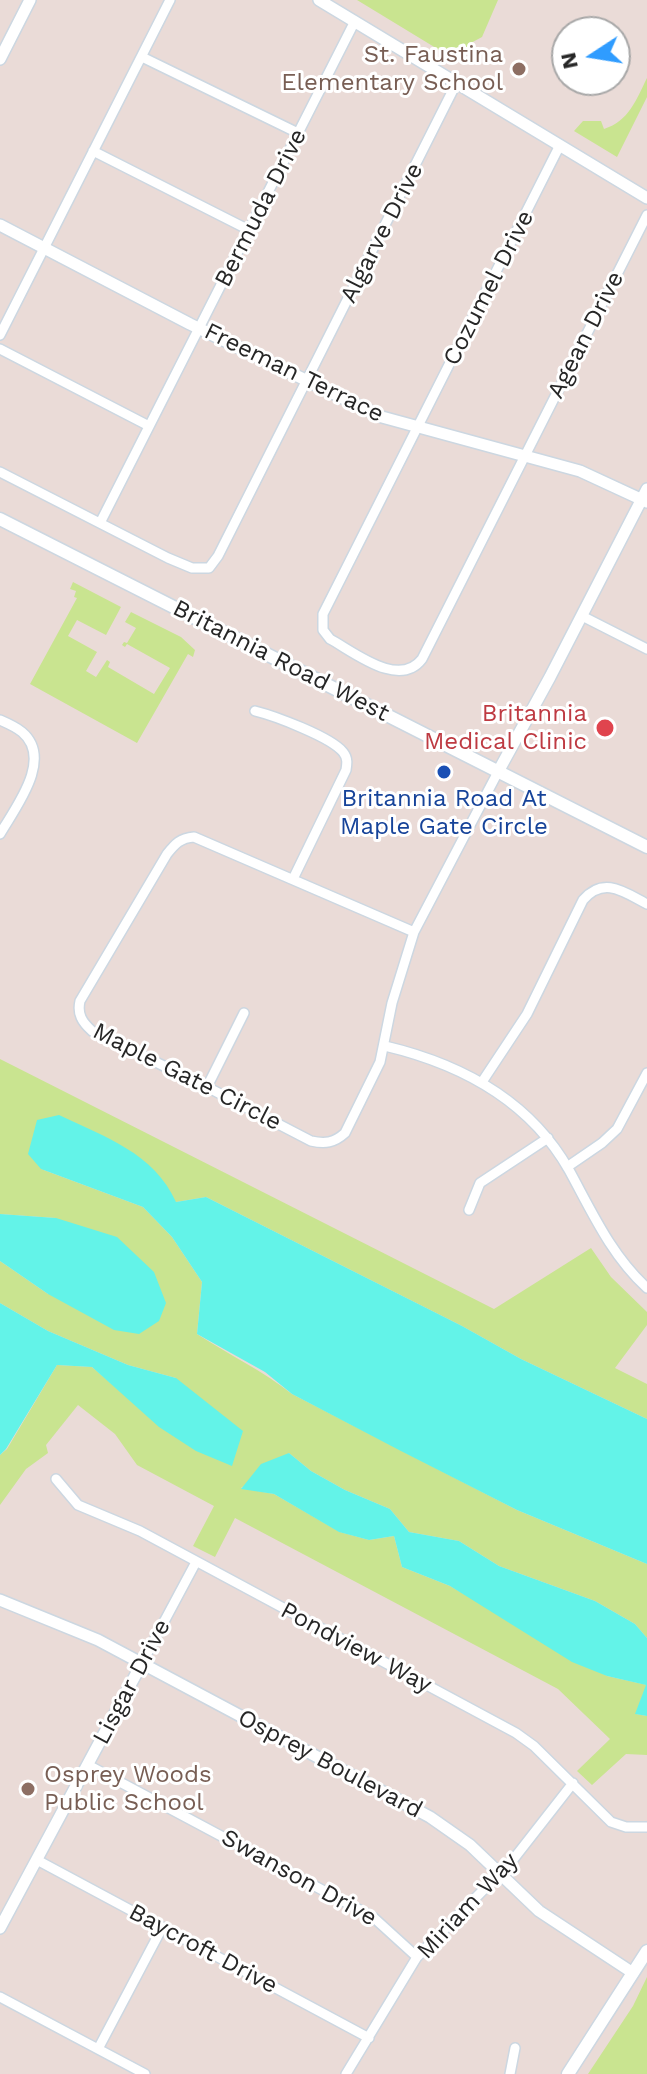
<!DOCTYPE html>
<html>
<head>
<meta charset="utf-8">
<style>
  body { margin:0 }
  #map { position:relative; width:647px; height:2074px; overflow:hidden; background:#eadbd7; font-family:"Work Sans",sans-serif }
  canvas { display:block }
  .north { position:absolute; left:551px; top:16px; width:80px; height:80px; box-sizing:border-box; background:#fff; border:2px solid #a8a8a8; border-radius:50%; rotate:258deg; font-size:22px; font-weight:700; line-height:32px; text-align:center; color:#262626 }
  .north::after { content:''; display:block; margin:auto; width:28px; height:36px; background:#2f9cff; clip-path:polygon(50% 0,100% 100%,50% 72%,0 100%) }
</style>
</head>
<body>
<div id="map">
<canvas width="647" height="2074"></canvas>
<div class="north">N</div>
</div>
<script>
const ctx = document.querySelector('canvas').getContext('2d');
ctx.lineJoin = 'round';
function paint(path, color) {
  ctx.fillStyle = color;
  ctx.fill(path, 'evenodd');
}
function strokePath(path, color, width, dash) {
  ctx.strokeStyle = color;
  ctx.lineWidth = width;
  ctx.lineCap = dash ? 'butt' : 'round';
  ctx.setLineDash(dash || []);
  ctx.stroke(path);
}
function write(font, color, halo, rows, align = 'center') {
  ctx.font = font + ' "Work Sans",sans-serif';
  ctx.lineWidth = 6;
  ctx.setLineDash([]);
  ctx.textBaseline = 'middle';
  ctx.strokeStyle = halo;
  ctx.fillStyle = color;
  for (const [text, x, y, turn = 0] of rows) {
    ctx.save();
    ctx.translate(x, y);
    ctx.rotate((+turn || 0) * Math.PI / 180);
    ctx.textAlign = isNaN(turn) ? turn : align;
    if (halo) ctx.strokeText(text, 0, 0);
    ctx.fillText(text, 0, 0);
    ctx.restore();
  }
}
const green = new Path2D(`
  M357,0H498L482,37L469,44L461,56L454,59Z
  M647,78V97L617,157L574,131L583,121H601L604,129C629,121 636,100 647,78Z
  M73,582L121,607L106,635L77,620L68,636L97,652L86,671L96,677L107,660L110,662L108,667L154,694L170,668L127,644L125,647L122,645L124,642L127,643L136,628L125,622L131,612L181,637L195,650L193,657L188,654L137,743L30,684L77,598L74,597L76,591L70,589Z
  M0,1059L494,1309L591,1248L611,1277L647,1312V1325L615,1368L647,1384V1419L521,1359L462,1326L206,1197L176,1202L41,1169L143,1207L172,1237L202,1282L197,1334C229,1355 262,1370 292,1394L517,1510L647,1564V1638L635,1624L595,1601L499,1566L459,1541L409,1532L390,1509L345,1490L311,1471L289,1453L241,1488L274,1494L340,1532L369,1540L394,1536L402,1567L450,1586L607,1676L647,1685L636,1714L647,1716V1755L626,1754L592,1785L577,1771L610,1739L558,1689L235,1518L215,1557L193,1546L214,1506L137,1465L115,1434L78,1405L46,1445L48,1453L26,1469L0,1505V1455L7,1449L57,1365L92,1367L120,1391L176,1378L128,1365L48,1331L0,1303V1261L48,1294L56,1218L0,1214Z
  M647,1977V2074H588L633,2006Z`);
const water = new Path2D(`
  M59,1115C105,1137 154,1153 176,1202L206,1197L462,1326L521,1359L647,1419V1564L517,1510L399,1450L292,1394L265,1372L197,1334L202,1282L172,1237L143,1207L41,1169L28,1154L37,1120Z
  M0,1214L56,1218L117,1237L154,1272L166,1303L159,1321L139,1334L114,1330L48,1294L0,1261Z
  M0,1303L48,1331L128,1365L176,1378L243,1431L232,1466L196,1451L159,1427L92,1367L57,1365L6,1449L0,1455Z
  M289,1453L311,1471L345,1490L390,1509L409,1532L459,1541L499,1566L595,1601L635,1624L647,1638V1716L635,1714L646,1685L607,1676L572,1662L450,1586L402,1567L394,1536L369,1540L339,1532L274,1494L241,1489L261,1464Z`);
const minor = new Path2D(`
  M142,57L300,134
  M559,147L323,614V630L330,639C354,652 399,689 422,659L647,215
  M93,151L249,230
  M0,335L170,0
  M0,349L149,426
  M0,472L168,558L192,568H209L218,556L456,84
  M100,523L355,21
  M582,616L647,649
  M255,711C275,716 331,737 343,752C348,758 347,764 346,770L293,879
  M0,720C7,723 16,727 22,732C54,759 15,808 0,834
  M414,932L194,837C180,838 175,844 167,854L80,1001C77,1014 82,1022 92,1031L207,1087L311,1141C325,1144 334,1143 345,1133L380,1062L392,1003L414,932L499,770
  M385,1046C461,1064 530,1101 569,1170C592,1212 611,1255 647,1288
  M482,1082L527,1014L583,900C604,876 624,892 647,904
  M207,1087L244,1013
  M567,1167L602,1143L617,1129L647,1073
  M469,1210L480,1183L548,1138
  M56,1479L78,1505L140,1531L516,1733L534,1746L611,1822L626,1827H647
  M142,1663L196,1562
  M88,1765L373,1917L417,1957
  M37,1860L369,2038
  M0,1997L145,2074
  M98,2049L162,1928
  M346,2074L417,1957L512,1861L573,1783
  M510,2074L515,2048`);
const tertiary = new Path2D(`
  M319,0L647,198
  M0,59L30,0
  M0,225L190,324L382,417L580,471L647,502
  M499,770L550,677L647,489
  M0,1600L98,1640L430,1817L470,1845L539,1911L633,1973
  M0,1928L142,1663`);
const secondary = new Path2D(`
  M0,519L647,847
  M568,2074L647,1951`);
const markers = [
  [519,69,8,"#8d6e63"],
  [605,728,10,"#e0444e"],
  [444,772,8,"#1a4fb4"],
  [28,1789,8,"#8d6e63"]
];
const educationNames = [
  ["St. Faustina",503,55],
  ["Elementary School",503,83],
  ["Osprey Woods",44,1775,"left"],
  ["Public School",44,1803,"left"]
];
const streetNames = [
  ["Bermuda Drive",261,208,-63],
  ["Algarve Drive",382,233,-63],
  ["Cozumel Drive",489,288,-63],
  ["Agean Drive",586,335,-63],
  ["Freeman Terrace",294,373,26],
  ["Britannia Road West",281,661,27],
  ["Maple Gate Circle",187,1077,27],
  ["Pondview Way",356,1648,28],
  ["Lisgar Drive",132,1682,-62],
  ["Osprey Boulevard",330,1764,28],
  ["Swanson Drive",299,1878,29],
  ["Miriam Way",468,1906,-47],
  ["Baycroft Drive",203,1949,28]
];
const healthNames = [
  ["Britannia",587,714],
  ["Medical Clinic",587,742]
];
const transitNames = [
  ["Britannia Road At",444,799],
  ["Maple Gate Circle",444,827]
];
paint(green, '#c9e490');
paint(water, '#63f3e8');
strokePath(minor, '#ccd7e1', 12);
strokePath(tertiary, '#ccd7e1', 14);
strokePath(secondary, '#ccd7e1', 15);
strokePath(minor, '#fff', 9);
strokePath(tertiary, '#fff', 11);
strokePath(secondary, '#fff', 12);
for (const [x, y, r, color] of markers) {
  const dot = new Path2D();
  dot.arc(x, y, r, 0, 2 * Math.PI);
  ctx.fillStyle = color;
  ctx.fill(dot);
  strokePath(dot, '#fff', 3);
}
write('24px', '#785e54', '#fff', educationNames, 'right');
write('24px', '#262626', '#fff', streetNames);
write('24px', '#be3a42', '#fff', healthNames, 'right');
write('24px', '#164399', '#fff', transitNames);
</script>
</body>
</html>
